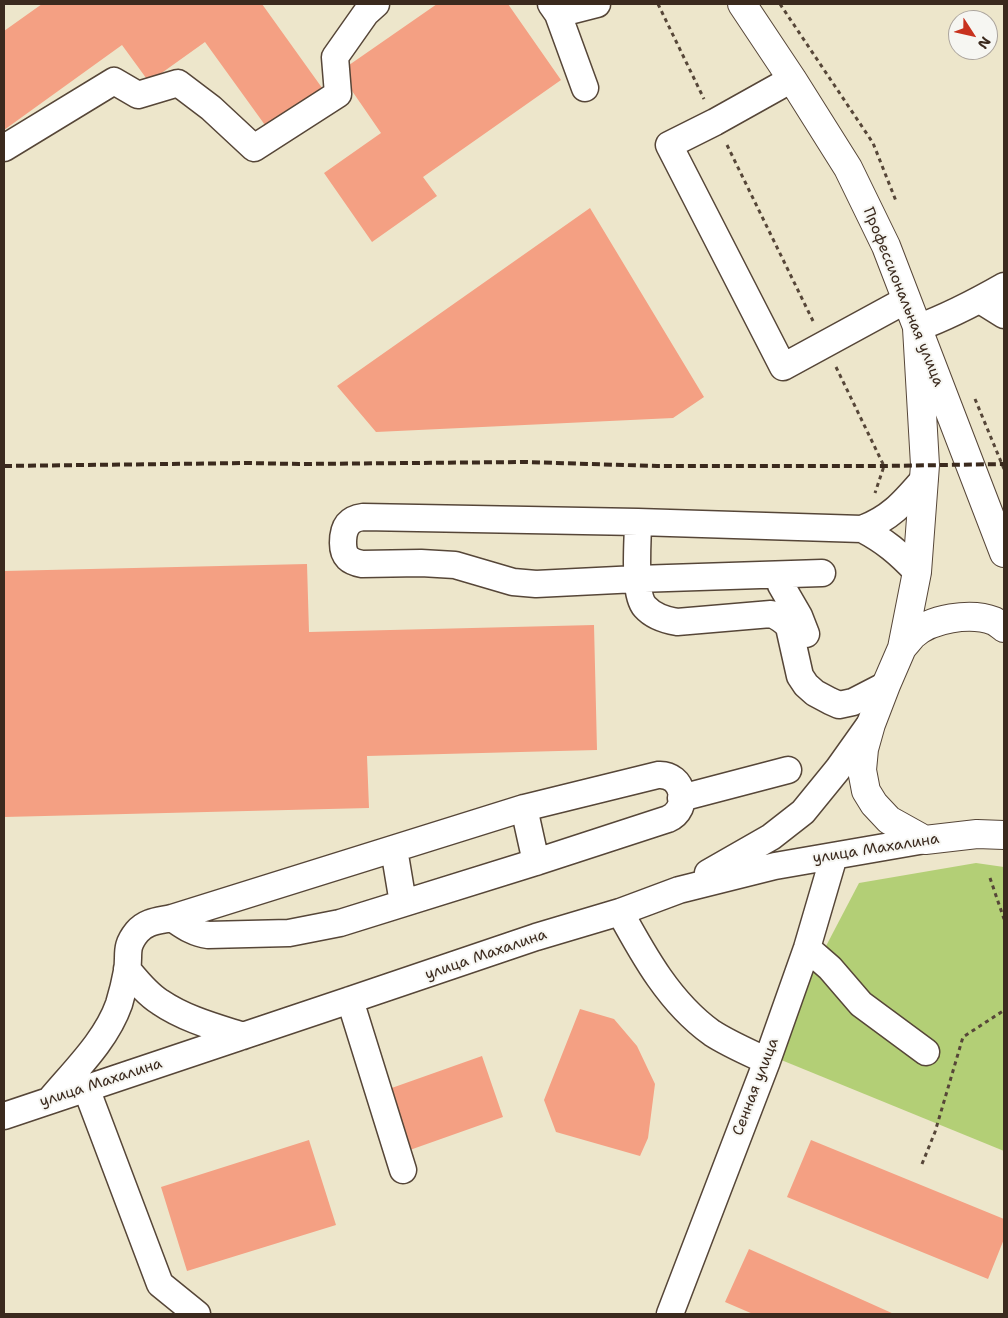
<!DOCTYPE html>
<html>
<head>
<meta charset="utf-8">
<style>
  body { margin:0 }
  #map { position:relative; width:1008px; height:1318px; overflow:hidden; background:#ede6cb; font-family:"Shantell Sans",sans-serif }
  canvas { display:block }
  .frame { position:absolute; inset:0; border:5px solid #3b2a1e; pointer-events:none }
  .north { position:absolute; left:948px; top:10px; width:50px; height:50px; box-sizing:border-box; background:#f6f6f2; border:1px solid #aba49d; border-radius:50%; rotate:125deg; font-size:14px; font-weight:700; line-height:20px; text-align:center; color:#3b2a1e }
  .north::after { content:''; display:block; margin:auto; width:18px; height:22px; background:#c8321e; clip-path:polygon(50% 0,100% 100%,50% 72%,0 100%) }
</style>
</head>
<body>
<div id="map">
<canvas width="1008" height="1318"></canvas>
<div class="frame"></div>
<div class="north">N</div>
</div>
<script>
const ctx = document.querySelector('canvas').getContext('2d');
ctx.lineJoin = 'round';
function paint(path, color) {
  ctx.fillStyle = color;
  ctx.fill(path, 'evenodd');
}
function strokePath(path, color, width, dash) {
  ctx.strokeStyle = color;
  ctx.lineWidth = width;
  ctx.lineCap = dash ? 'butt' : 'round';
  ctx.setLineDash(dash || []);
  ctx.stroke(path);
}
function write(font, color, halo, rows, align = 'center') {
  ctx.font = font + ' "Shantell Sans",sans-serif';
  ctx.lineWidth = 4;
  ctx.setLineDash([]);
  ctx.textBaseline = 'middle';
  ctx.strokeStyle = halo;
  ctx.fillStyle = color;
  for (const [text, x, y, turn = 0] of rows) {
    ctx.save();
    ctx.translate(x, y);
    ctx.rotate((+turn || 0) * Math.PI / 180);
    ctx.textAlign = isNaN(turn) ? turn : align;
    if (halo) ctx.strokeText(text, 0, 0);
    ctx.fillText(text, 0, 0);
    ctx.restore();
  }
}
const green = new Path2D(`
  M976,863L1004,867V1151L769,1055L859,883Z`);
const building = new Path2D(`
  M42,4H262L325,92L270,132L205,42L149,82L122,45L4,130V31Z
  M437,4H508L561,80L423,177L437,196L372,242L324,173L381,133L339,72Z
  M590,208L704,397L673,418L376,432L337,386Z
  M307,564L309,632L594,625L597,750L367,756L369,808L4,817V571Z
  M580,1009L614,1019L637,1046L655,1084L648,1138L640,1156L556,1132L544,1100Z
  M482,1056L503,1117L407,1151L386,1090Z
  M309,1140L336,1225L187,1271L161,1187Z
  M811,1140L1004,1219V1239L988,1279L787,1197Z
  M749,1249L894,1314H753L725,1302Z`);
const path = new Path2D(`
  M658,4L704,99
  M780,4L873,143L896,201
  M727,145L813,321
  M836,367L884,466L875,493
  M975,399L1004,469
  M990,878L1004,919
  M922,1164L935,1132L963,1037L1003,1011L1004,1009`);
const minor = new Path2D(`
  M551,4L558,14L597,4
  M558,14L585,88
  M792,79L715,122L669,145L783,367L906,300
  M4,148L114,81L138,95L178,83L211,108L254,148L338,94L335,57L366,13L376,4
  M980,300L1004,315
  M917,328C947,317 976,302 1004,286
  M638,522C638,541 633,594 645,607C653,616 665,620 677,622L771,614C779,617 784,620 789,627L800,676L806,685L815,693L830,701L839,705L853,702L886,685
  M862,529C885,541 899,553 917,572
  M822,573L637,579L536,584L513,582L455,565L421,563L362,564C357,563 352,562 348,558C344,554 343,548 343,543C343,528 348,519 363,517L638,522L862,529C891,518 904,502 924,479
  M780,575L781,585L799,616L806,634
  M681,798L788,770
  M524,808L536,862
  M394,849L403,903
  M708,873L771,837L803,812L838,769L870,724
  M620,912C644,956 670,1003 712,1033C729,1044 748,1052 767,1061
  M807,948L830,968L861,1004L926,1052
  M127,969C137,981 147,994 160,1002C185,1019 215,1027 243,1036
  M350,1000L403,1170
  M86,1088L160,1284L197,1314
  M50,1100C74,1071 106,1041 119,1004C122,994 125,982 127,971C130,954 124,948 137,932C146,921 159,921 172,918L524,808L658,775C684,773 691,809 668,819L536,862L340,923L289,933L208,935C193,933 184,926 172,918
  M4,1116L350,1000L536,937L620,912L679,890L775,866L925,840
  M670,1314L767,1061L807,948L834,856`);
const major = new Path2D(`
  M742,4L792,79L848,168L886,246L1004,553
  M917,328L925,465L917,572L902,648L886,685L871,724L864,749L862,770L866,791L874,804L889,820L925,840L977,834L1004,835
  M902,648C905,644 909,640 912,636C930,618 971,612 994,621C998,623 1001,626 1004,628`);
const rail = new Path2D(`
  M4,466L248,463L299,464L524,462L657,466H884L1004,464`);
const streetNames = [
  ["Профессиональная улица",903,297,68],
  ["улица Махалина",876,849,-9],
  ["улица Махалина",486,955,-19],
  ["улица Махалина",101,1083,-18],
  ["Сенная улица",756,1087,-69]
];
paint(green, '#b3cf76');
paint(building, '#f4a083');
strokePath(minor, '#564638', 29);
strokePath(major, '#564638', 30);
strokePath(path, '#564638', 3, [4, 4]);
strokePath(minor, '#fff', 26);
strokePath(major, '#fff', 28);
strokePath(rail, '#3b2a1e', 4, [8, 4]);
write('15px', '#3b2a1e', '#f6f6f2', streetNames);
</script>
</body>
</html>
